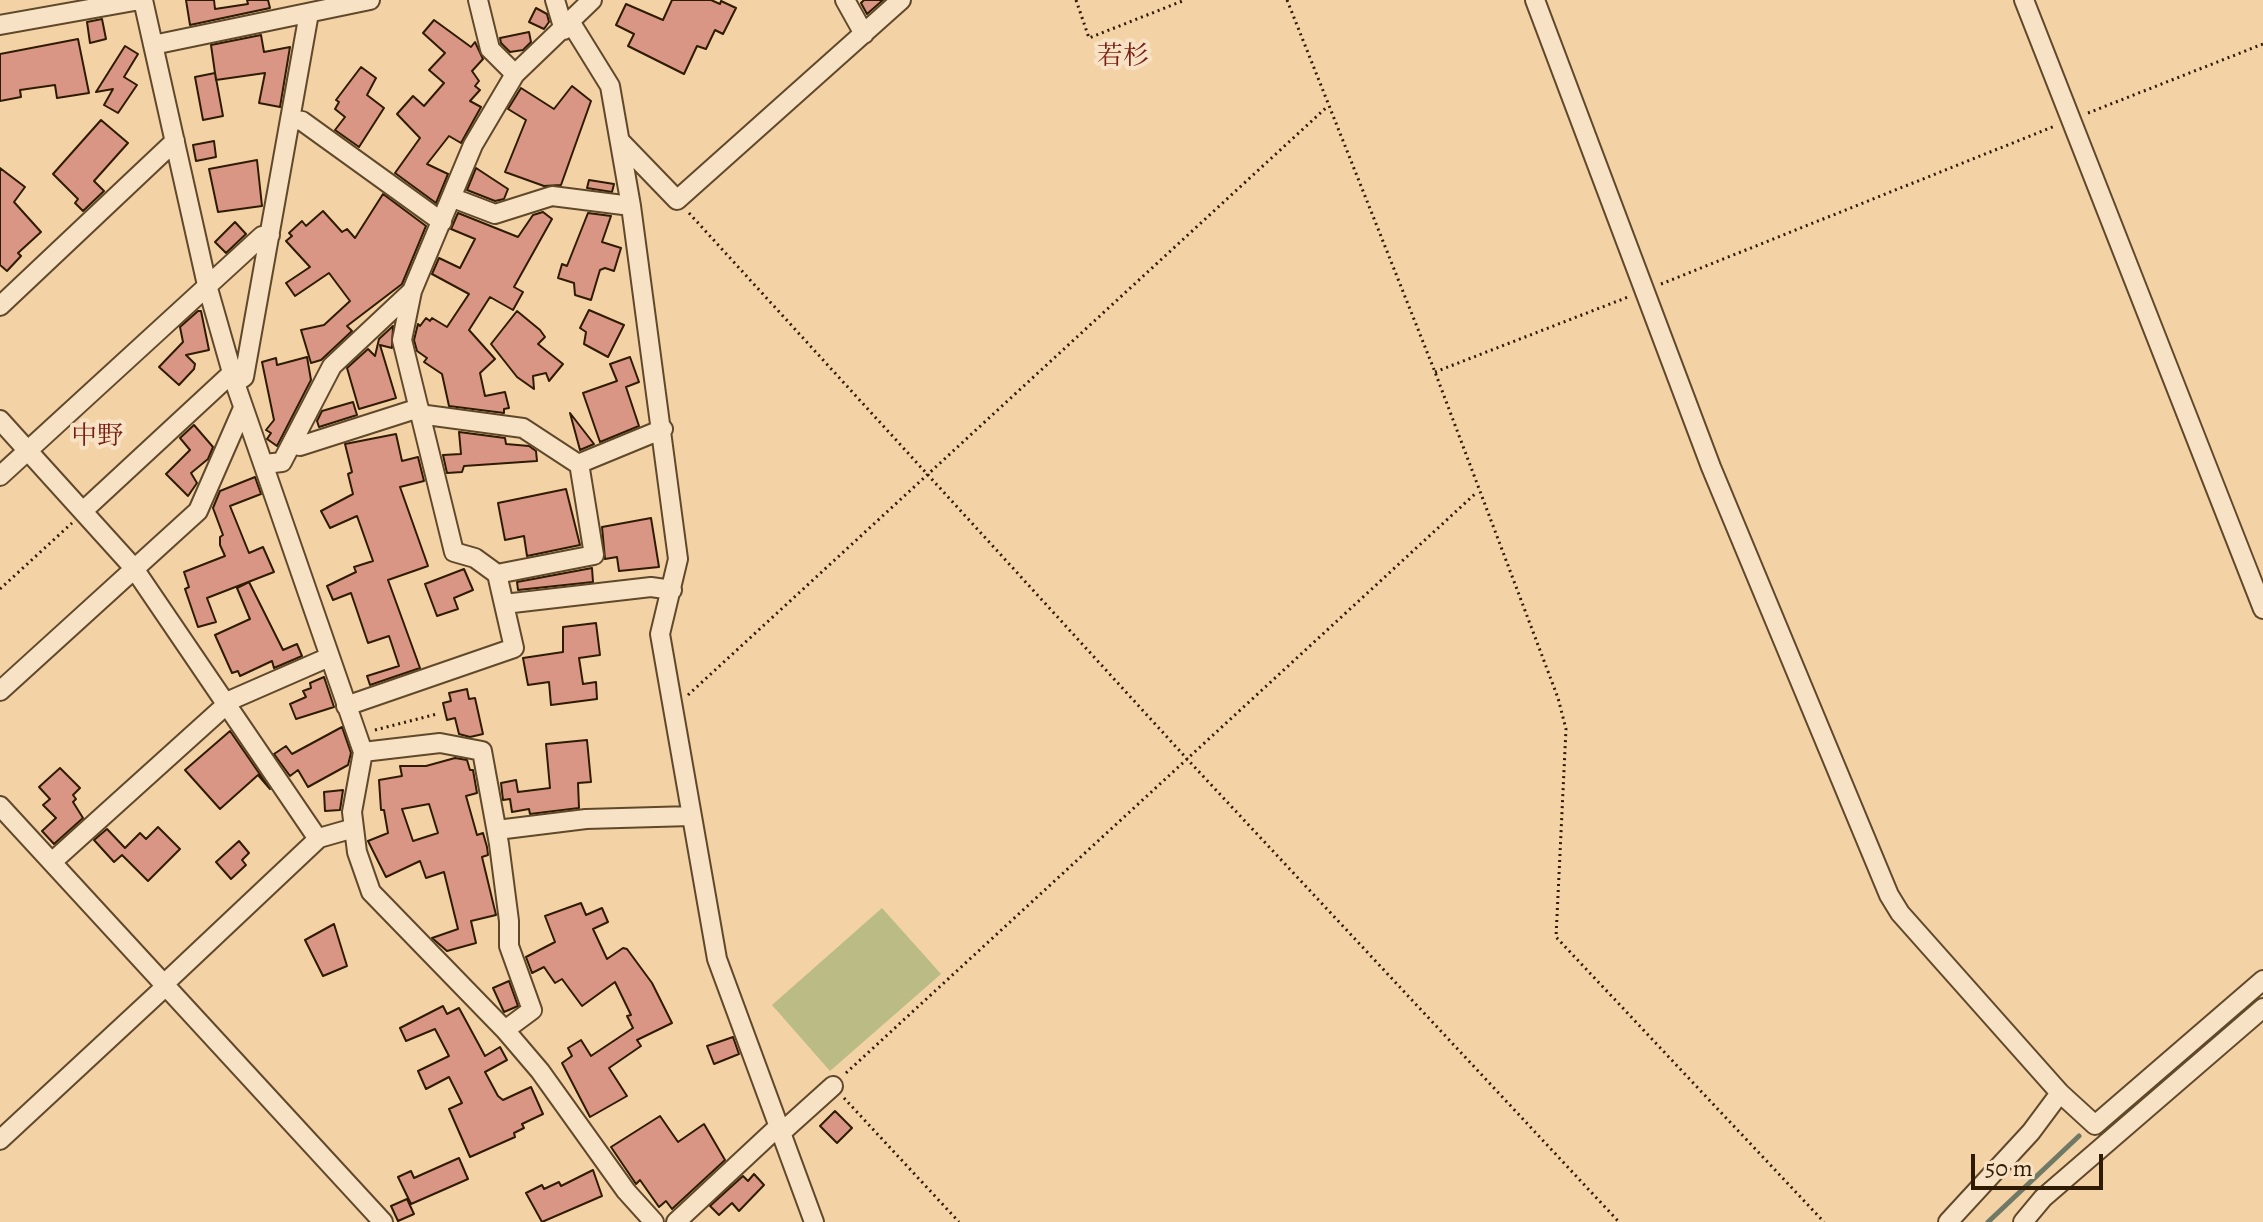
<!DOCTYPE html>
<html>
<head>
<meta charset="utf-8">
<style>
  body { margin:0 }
  #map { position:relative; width:2263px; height:1222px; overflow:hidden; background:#f3d2a6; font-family:Alegreya,serif }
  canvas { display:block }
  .scale { position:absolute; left:1971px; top:1154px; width:132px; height:36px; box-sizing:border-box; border:4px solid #2f1b02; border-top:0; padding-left:10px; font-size:24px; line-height:28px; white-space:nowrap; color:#2f1b02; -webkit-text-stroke:6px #f7e2c5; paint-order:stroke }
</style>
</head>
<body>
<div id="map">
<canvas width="2263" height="1222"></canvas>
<div class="scale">50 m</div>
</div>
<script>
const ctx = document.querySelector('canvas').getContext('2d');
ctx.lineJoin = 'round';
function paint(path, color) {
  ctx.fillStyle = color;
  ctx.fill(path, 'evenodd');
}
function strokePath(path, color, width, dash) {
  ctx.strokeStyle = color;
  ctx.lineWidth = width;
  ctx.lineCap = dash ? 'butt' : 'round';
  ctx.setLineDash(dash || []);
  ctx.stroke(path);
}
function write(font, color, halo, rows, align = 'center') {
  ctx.font = font + ' Alegreya,"Noto Serif JP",serif';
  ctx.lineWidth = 8;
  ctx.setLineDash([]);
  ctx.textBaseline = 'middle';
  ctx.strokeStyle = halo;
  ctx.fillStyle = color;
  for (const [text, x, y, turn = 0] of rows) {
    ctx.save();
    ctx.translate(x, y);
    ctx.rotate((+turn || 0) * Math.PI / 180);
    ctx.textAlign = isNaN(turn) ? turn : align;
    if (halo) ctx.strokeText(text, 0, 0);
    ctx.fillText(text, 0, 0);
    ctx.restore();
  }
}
const green = new Path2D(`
  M882,908L941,974L830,1071L772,1005Z`);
const stream = new Path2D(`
  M1988,1222L2079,1136`);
const building = new Path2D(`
  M186,0H214L215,9L248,4L247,0H268L270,8L190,25Z
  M672,0H711L720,4L721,1L736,8L723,34L715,30L706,49L697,46L684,74L628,46L634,34L616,25L626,4L663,20Z
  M864,0H883L867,14L861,3Z
  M536,8L547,14L549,22L544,29L529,22Z
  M102,19L106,39L90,43L87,22Z
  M434,20L471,47L475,42L483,59L472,71L479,81L475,86L480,90L470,101L481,107L461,143L449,136L427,164L448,174L436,203L395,173L420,138L397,114L413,96L424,106L444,83L429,70L445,53L423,33Z
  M529,32L531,42L523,50L510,52L501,43L500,38Z
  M261,35L264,52L290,47L280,107L259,103L265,73L216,80L211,45Z
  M78,39L89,93L57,98L55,85L20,90L21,97L0,101V54Z
  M125,46L138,54L124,77L137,85L118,113L104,105L113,89L96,92Z
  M361,67L376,78L367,95L384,108L359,147L335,130L345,117L335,109L339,102L336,100Z
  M215,73L223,116L203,120L195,77Z
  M572,86L591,101L561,185L544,186L505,172L526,120L508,109L521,88L554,109Z
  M101,120L128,143L94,181L104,191L83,211L75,203L78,199L53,174Z
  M214,141L216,157L196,161L193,145Z
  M257,160L262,206L218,212L209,169Z
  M0,168L25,187L14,202L41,232L18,253L21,256L7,271L0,265Z
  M476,168L508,189L504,199L495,201L467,190Z
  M589,180L614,184L612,192L587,188Z
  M383,194L426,226L402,284L347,326L352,331L321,360L311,363L301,330L324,325L350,301L329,273L295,296L286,283L310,267L286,241L292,236L289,233L302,221L306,226L323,211L342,232L347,229L355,238Z
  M543,212L552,219L514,287L523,292L513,310L490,297L469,330L495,359L480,373L485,396L505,392L509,408L504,409V413L449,406L442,374L424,362L427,358L417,351L414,340L418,324L420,326L426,318L430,321L432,318L447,327L469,294L432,274L439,258L460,268L475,239L451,229L458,213L518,237L533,215Z
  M588,213L611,216L602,242L621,248L614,271L605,268L600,270L591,300L575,295L574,283L558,278L562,264L567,266Z
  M235,222L246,234L226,253L215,242Z
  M589,310L624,325L608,357L584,344L586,332L580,328Z
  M198,311H201L209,350L186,355L195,364L194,369L179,385L159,367L183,342L180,327Z
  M517,311L540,330L545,337L538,344L563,364L549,381L546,373L533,376L534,389L517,377L491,344Z
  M393,326L392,348L380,345L396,398L359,409L347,368L368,349L375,356L379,339Z
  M307,357L311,380L277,446L267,439L271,433L266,430L274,420L262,362L276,358L277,365Z
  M630,357L639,382L626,387L639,426L600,442L583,393L617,381L610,364Z
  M353,402L357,415L319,427L317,421L322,411Z
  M570,413L594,444L580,450Z
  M194,425L213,447L208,459L191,473L197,483L188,496L166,474L190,450L180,438Z
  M459,432L505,438L506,444L529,446L536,451L537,461L464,466L462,472L447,473L443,455L461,454Z
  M396,434L402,461L418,457L424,481L400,487L428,566L388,580L420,668L370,685L367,676L399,666L389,636L368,643L351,593L333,600L327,586L356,572L354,567L373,561L357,516L330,528L321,511L353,494L348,474L352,472L345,444Z
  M255,477L261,494L230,506L249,553L263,547L274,572L207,598L216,622L198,627L185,589L189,587L184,572L225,556L220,545V537L223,535L213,508L220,491Z
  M566,489L580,545L527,556L524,536L505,540L498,503Z
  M651,518L659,567L619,571L617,557L605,559L602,527Z
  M592,568L593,582L518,590L517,582Z
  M464,569L473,590L454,598L458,609L437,616L425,584Z
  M249,582L283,650L297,644L302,656L274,668L272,661L240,676L238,671L232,673L215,635L250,619L237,588Z
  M596,623L600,655L579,658L583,684L596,682L597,699L551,705L549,682L528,685L523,658L563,652V627Z
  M324,677L334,707L296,719L290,704L306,697L303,691L311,688L310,683Z
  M467,689L469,699L475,698L483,734L470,737L459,734L455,718L447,720L443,703L451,701L449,693Z
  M342,727L351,753L348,765L308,787L298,770L290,776L274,754L286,746L292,754Z
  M230,731L270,789L258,775L220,809L185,770Z
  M587,740L591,782L578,783L579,808L530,814L529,809L512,812L510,799L503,800L501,783L516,780L518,792L550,788L546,744Z
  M455,758L467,760L470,770H473L477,793L466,796L477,835L483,833L487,847L488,855L482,857L496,915L471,921L476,943L447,951L432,938L458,929L444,872L426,878L420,861L386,877L368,841L388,833L384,810H381L379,780L402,776L400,766H426ZM429,804L438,833L413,841L402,809Z
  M60,768L80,788L73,795L76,799L73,802L83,818L54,844L42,831L56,818L43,805L50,799L39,787Z
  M343,790L340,810L325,811L324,792Z
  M158,827L180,849L148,881L122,855L114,862L94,840L107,829L125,848L140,833L146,839Z
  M239,841L249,853L242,860L246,865L231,879L216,862Z
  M581,903L586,915L602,908L608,922L593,929L607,959L623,948L627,949L652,983L672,1023L637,1040L641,1046L609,1068L627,1096L590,1117L562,1063L572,1056L568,1048L581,1040L591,1056L633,1028L627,1016L631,1015L615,982L582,1006L562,979L555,983L544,967L532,973L526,957L555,942L545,916Z
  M334,924L347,966L323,976L305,940Z
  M509,981L518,1006L504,1012L493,988Z
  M443,1006L447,1014L459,1008L485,1056L500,1047L507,1060L485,1072L498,1096L503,1100L531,1087L543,1114L522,1124L524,1128L514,1133L515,1137L470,1157L449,1109L462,1103L449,1077L426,1089L418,1071L449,1056L435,1029L406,1041L400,1028Z
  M733,1037L739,1054L714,1064L707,1046Z
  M835,1111L852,1128L837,1143L820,1126Z
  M660,1116L678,1142L704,1124L725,1160L672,1209L666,1201L659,1207L640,1180L636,1184L611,1147Z
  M459,1158L468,1179L411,1204L398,1177L411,1171L414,1178Z
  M593,1170L602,1196L542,1222L526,1193L542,1185L544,1189L559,1182L561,1186Z
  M754,1174L764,1185L739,1211L732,1203L719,1215L710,1206L743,1176L748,1181Z
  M407,1199L414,1214L398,1221L391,1206Z`);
const path = new Path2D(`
  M1076,0L1089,38L1185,0
  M1287,0L1435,372L1558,698L1566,729L1556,937L1824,1222
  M2088,113L2263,44
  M689,213L1188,760L1619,1222
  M1661,284L2055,126
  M1435,372L1628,297
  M0,589L72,523
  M688,695L1328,106
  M375,730L437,714
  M846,1073L1476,493
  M844,1098L959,1222`);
const minor = new Path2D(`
  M143,0L207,285L235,383L363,752L352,812L357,852L371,892L505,1030L540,1071L626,1191L654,1222
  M478,0L490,49L515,74
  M555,0L564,30
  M845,0L864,34
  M1535,0L1711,467L1889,895L1900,913L2060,1093L2095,1125L2263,980
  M2024,0L2263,609
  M571,23L610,86L631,206L678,559L660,634L717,959L814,1222
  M0,25L140,0
  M153,45L370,0
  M290,119L302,121L442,222
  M620,141L677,200L901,0
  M453,198L495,214L552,196L631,206
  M0,306L175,141
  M235,383L244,377L309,13
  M419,414L523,428L578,464L663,429
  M0,420L133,567L318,839
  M293,444L300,446L419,408
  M265,464L282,462L332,366L412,291L473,145L515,74L592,0
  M0,476L262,236L270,235
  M83,511L232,373
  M497,574L594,555L579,463
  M504,604L651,587L672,590
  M0,691L198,511L243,408
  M224,703L327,658
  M346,706L514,648L497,574L475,558L454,552L402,340L412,291
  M363,752L440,743L482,751L499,844L509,921V946L532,1010L505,1030
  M0,806L383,1222
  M497,830L586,819L691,816
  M52,862L226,705
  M164,984L319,838L354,828
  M783,1131L833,1086
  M0,1140L166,986
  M676,1222L780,1125
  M1948,1222L2031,1132L2060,1093
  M2023,1222L2043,1198L2263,1008`);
const neighbourhoodNames = [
  ["若杉",1123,58],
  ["中野",97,438]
];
paint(green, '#bbbb86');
strokePath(stream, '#707966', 5);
paint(building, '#da9684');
strokePath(building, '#2f1b02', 2);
strokePath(minor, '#60492b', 22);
strokePath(path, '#2f1b02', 3, [2, 4]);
strokePath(minor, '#f7e2c5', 18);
write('26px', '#7a1f14', '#f7e2c5', neighbourhoodNames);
</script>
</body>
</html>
